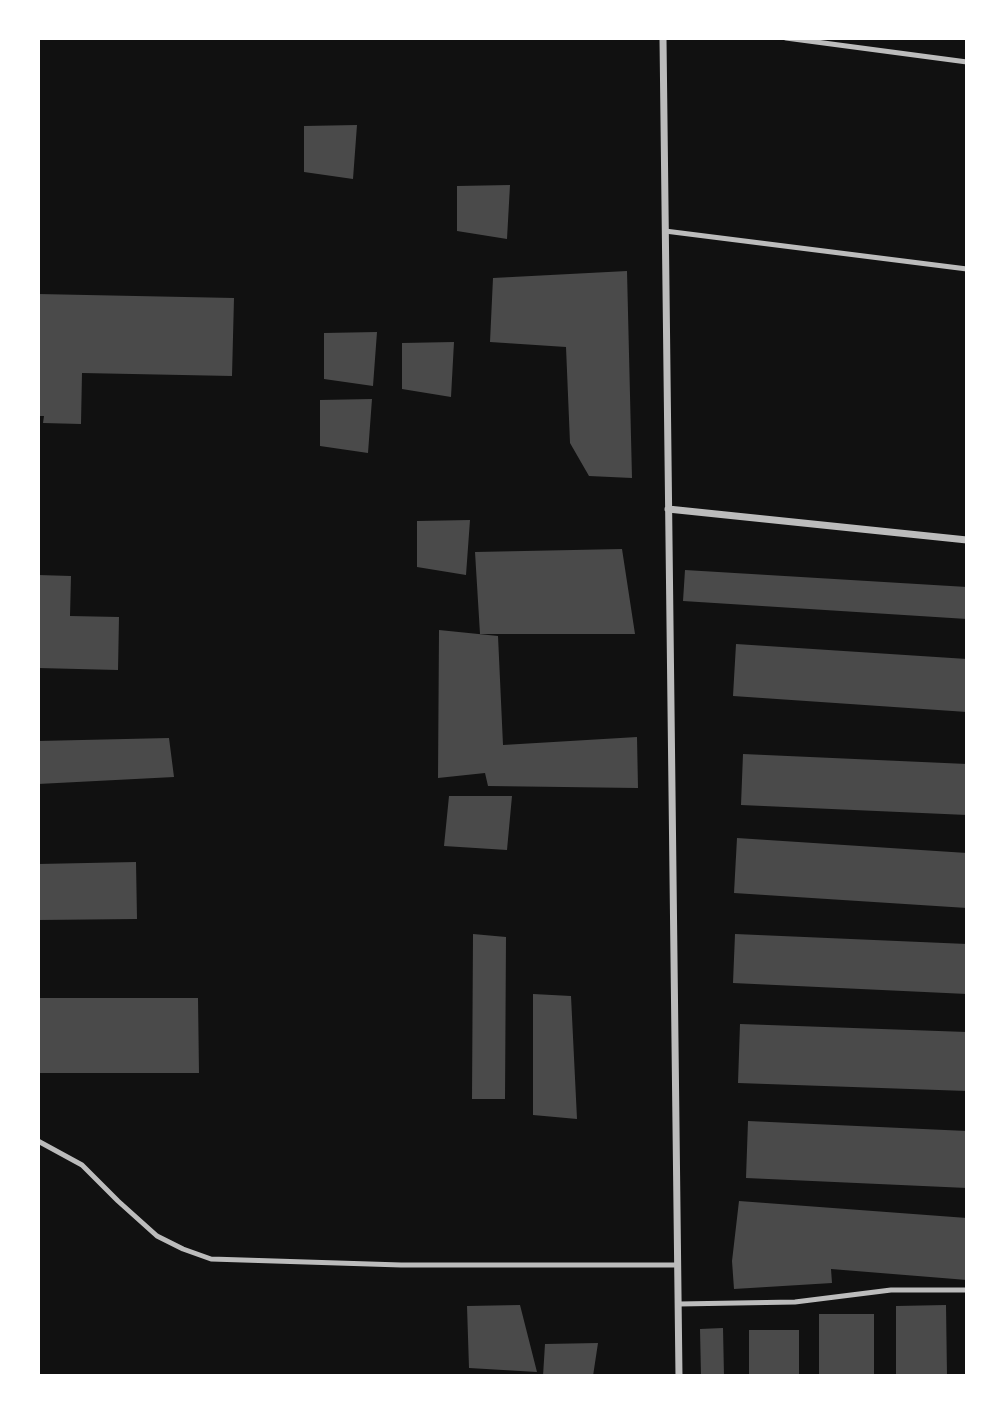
<!DOCTYPE html>
<html>
<head>
<meta charset="utf-8">
<style>
  body { margin:0 }
  #map { position:relative; width:1005px; height:1414px; overflow:hidden; background:#111; font-family:"Times New Roman",serif }
  canvas { display:block }
  .frame { position:absolute; inset:0; border:40px solid #fff; pointer-events:none }
</style>
</head>
<body>
<div id="map">
<canvas width="1005" height="1414"></canvas>
<div class="frame"></div>
</div>
<script>
const ctx = document.querySelector('canvas').getContext('2d');
ctx.lineJoin = 'round';
function paint(path, color) {
  ctx.fillStyle = color;
  ctx.fill(path, 'evenodd');
}
function strokePath(path, color, width, dash) {
  ctx.strokeStyle = color;
  ctx.lineWidth = width;
  ctx.lineCap = dash ? 'butt' : 'round';
  ctx.setLineDash(dash || []);
  ctx.stroke(path);
}
const building = new Path2D(`
  M357,125L353,179L304,172V126Z
  M510,185L507,239L457,231V186Z
  M627,271L632,478L589,476L570,443L566,347L490,342L493,278Z
  M38,294L234,298L232,376L82,373L81,424L43,423L44,416H38Z
  M377,332L373,386L324,379V333Z
  M454,342L451,397L402,389V343Z
  M372,399L368,453L320,446V400Z
  M470,520L466,575L417,567V521Z
  M622,549L635,634H480L475,552Z
  M685,570L967,587V619L683,601Z
  M38,575L71,576L70,616L119,617L118,670L38,668Z
  M439,630L498,636L503,745L637,737L638,788L488,786L485,773L438,778Z
  M736,644L967,659V712L733,696Z
  M169,738L174,777L38,784V741Z
  M743,754L967,764V815L741,805Z
  M449,796H512L507,850L444,846Z
  M737,838L967,853V908L734,893Z
  M136,862L137,919L38,920V864Z
  M473,934L506,937L505,1099H472Z
  M735,934L967,944V994L733,983Z
  M533,994L571,996L577,1119L533,1115Z
  M38,998H198L199,1073H38Z
  M740,1024L967,1032V1091L738,1083Z
  M748,1121L967,1131V1188L746,1178Z
  M739,1201L967,1218V1280L831,1269L832,1283L734,1289L732,1261Z
  M520,1305L537,1372L469,1368L467,1306Z
  M946,1305L947,1376H896V1306Z
  M819,1314H874V1376H819Z
  M723,1328L724,1376H701L700,1329Z
  M749,1330H799V1376H749Z
  M598,1343L593,1376H543L545,1344Z`);
const service = new Path2D(`
  M786,38L967,62
  M665,231L967,269
  M38,1141L82,1165L118,1201L157,1236L183,1249L211,1259L401,1265H678
  M679,1304L795,1302L891,1290H967`);
const minor = new Path2D(`
  M663,38L679,1376
  M668,509L967,540`);
paint(building, '#4a4a4a');
strokePath(service, '#bcbcbc', 5);
strokePath(minor, '#bcbcbc', 7);
</script>
</body>
</html>
